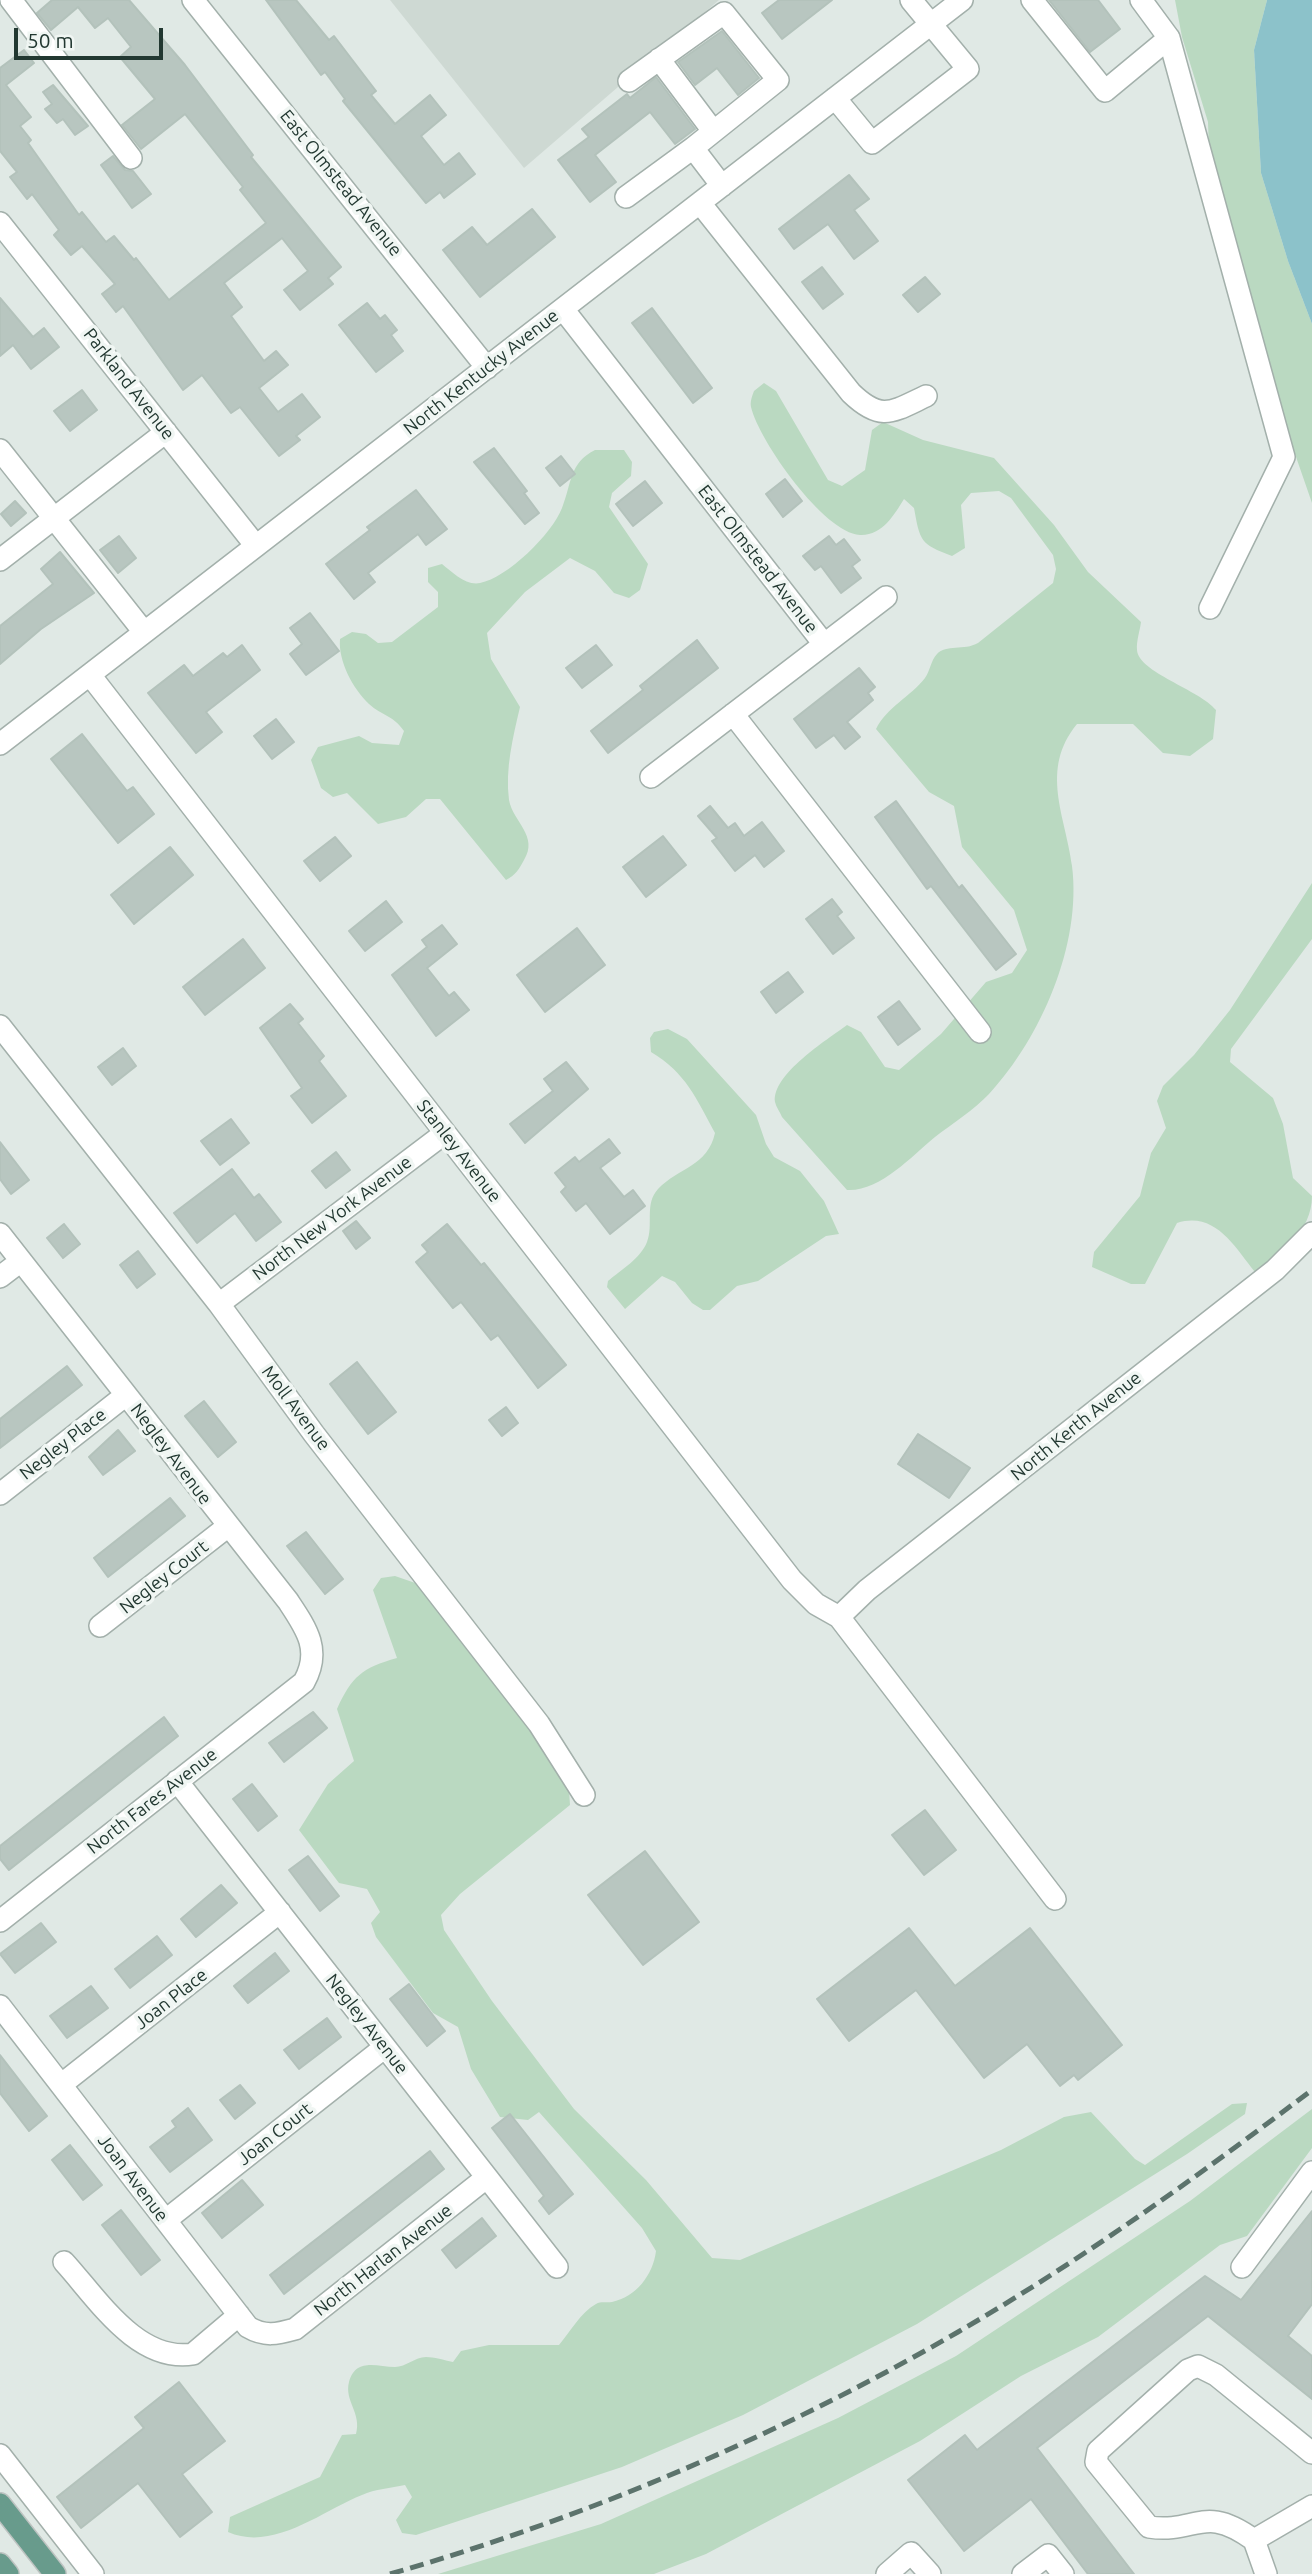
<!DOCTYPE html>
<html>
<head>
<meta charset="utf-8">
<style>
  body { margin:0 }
  #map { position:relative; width:1312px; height:2574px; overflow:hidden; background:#e0e9e5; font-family:Ubuntu,sans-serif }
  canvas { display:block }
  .scale { position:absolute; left:14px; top:28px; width:149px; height:32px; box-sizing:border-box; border:4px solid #223831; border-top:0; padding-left:9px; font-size:21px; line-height:24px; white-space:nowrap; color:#223831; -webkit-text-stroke:5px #f0f6f3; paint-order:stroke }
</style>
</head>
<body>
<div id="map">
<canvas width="1312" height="2574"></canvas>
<div class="scale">50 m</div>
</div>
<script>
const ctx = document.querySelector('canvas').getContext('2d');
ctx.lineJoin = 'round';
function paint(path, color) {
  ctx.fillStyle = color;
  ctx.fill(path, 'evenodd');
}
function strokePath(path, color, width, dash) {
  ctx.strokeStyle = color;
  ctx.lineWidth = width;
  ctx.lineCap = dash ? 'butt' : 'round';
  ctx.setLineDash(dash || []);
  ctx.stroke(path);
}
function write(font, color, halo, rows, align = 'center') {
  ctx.font = font + ' Ubuntu,sans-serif';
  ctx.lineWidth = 7;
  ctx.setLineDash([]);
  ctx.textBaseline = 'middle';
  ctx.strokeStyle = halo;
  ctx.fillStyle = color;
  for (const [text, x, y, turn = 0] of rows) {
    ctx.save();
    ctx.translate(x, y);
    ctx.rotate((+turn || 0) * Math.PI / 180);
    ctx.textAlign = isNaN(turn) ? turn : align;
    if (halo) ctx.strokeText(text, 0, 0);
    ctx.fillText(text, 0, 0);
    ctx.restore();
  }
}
const built = new Path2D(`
  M390,0H719L524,168Z`);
const green = new Path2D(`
  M1175,0H1267L1254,50L1261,173L1288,261L1312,324V503L1211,212L1208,122L1182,37Z
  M764,383L776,391L828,480L842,486L865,470L872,430L883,422L923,440L994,458L1054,525L1088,572L1141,622C1140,630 1136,642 1137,650C1138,672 1200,690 1216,710L1213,739L1190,756L1163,753L1133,724H1077C1039,770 1066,817 1072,866C1082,944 1041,1038 989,1094C974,1110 953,1123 935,1137C911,1157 879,1192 847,1190L782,1117C780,1112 776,1107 775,1102C772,1074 827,1040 847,1025L861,1032L885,1067L899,1070L941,1034L986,982L1012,973L1027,950L1014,910L962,847L954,806L929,792L876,729C887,707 910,697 925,678C930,671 931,660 937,654C946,644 964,651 978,643L1053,583L1056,569L1053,555L1011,498L999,491L971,493L961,505L965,548L952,556C920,544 920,541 914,508L904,499C894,515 882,536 860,535C824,533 759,441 751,407C750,402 752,396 754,391Z
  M595,450H624L632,462L631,476L612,493L609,507L648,564L640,590L629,598L614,593L595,571L570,558L525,592L487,633L491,659L520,707C513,737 505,769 509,800C513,822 539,836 524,860C519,869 516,875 506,880L440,799H426L406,817L378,824L347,793L333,797L321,788L311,760L318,747L359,736L372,743L399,745L404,731C393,715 382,716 369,704C353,689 338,661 340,639L352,632L366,634L378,643L392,642L438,607V592L428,582V568L442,564C452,572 466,586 480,583C507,578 552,534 562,508C572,483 569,463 595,450Z
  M1312,883V939L1231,1049L1230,1062L1273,1098L1283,1124L1293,1178L1312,1196C1312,1231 1281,1255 1255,1272C1234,1246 1215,1211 1177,1223L1145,1284H1131L1092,1267L1094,1252L1140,1196L1151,1153L1166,1128L1157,1101L1163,1086L1194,1055L1230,1010Z
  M668,1029L687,1039L756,1115L766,1144L774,1157L800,1171L824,1201L839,1234L826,1236L758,1281L737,1286L710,1310H703L692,1303L675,1282L662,1276L625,1309L607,1287L608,1281C621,1270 641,1258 647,1242C654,1225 644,1204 658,1189C678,1168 708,1166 715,1133C696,1098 686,1073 651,1052L650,1038L654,1032Z
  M395,1576L424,1586L553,1751L569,1790L570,1805L460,1894L441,1915L444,1930L492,2001L574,2109L646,2180L712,2258L740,2260L1001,2150L1064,2117L1091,2112L1135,2159L1145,2165L1232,2104L1247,2103L1245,2114L1187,2154L917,2324L743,2415L622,2467L416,2535L402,2533L396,2520L412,2497L405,2485C391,2488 375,2489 362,2495C322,2511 273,2552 228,2532L230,2517L320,2477L342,2435L356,2434C362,2413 344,2401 349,2382C356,2357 377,2367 395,2367C406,2367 415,2357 426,2357C434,2357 444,2360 453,2362L461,2351L489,2345H559C570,2332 581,2312 596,2304C601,2301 606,2303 612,2302C636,2297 653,2275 656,2251L642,2228L539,2112L528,2120L500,2117L471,2069L458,2027L433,2013L376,1937L371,1923L380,1912L367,1889L339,1883L299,1830L328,1784L354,1761L337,1709C352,1676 362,1668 397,1658L373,1590L381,1578Z
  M1312,2109V2148L1247,2236L1220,2245L1098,2337L1021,2376L920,2441L706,2554L654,2574H438L601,2524L838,2418L956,2356L1190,2201Z`);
const water = new Path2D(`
  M1267,0H1312V324L1288,261L1261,173L1254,50Z`);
const building = new Path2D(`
  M52,0H129L185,65L253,155L251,157L341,267L328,278L333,284L300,310L284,290L308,271L282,238L224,283L242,307L231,316L264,361L276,351L288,365L259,388L278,412L302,394L320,417L296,436L300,440L279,456L240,407L231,413L202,375L183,390L123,306L116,312L102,294L115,284L82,246L71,255L54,235L59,230L32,194L27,199L10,177L17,172L0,151V68L24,50L34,63L6,85L31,117L20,126L31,140L28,143L79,215L82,212L106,242L114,236L134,260L136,258L169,300L266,223L240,190L243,187L185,114L141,149L122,125L155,99L120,57L131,47L108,18L95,28L78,7L51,30L37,13Z
  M266,0H296L329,40L334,36L376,91L371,95L395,124L430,95L446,115L421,136L444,165L459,153L475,174L444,198L440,192L426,203L343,101L345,99L325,72L321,75Z
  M779,0H832L782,39L762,13Z
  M1049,0H1098L1120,29L1090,52Z
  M722,31L759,78L738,95L717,68L695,85L678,62Z
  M656,77L695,129L675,144L650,112L595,155L616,182L590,202L558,160L589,137L582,129L627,94L630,98Z
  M53,85L88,126L75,135L63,119L57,123L45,109L52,104L43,92Z
  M113,156L125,170L133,171L151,194L132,208L101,165Z
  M849,175L869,199L854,210L878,241L854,259L828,224L794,249L779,229Z
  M532,209L555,237L480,297L443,250L472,227L487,245Z
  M822,267L843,294L823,309L802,282Z
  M925,277L940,294L918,312L903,295Z
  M0,298L33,337L44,328L59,347L31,369L13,345L0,356Z
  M367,303L380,319L385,315L397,330L391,335L403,351L376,372L339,325Z
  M652,308L712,388L693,403L632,323Z
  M82,390L97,410L70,431L54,411Z
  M494,448L527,491L524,493L539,513L525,524L474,462Z
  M561,456L575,474L560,486L546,468Z
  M785,479L802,501L783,517L766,494Z
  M645,481L662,503L633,526L616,504Z
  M416,490L447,529L426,545L418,534L368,573L375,582L354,599L326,564L370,530L367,527Z
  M15,501L26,513L11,526L1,514Z
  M119,536L136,558L118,573L100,550Z
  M829,536L836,545L844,539L860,560L852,566L861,578L841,593L821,566L815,570L803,556Z
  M60,552L94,593L41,629L0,664V626L53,584L41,569Z
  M310,613L339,651L306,675L290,654L302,644L290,628Z
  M697,640L718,668L608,753L591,731L643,690L640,686Z
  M242,645L260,670L206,712L222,732L196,753L148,693L184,665L193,676L223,653L227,657Z
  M596,645L612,665L582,688L566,668Z
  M859,668L875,687L868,693L873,700L847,722L860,737L845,749L834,735L816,748L794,719Z
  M276,719L294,742L272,759L254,736Z
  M82,734L127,791L133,787L154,814L118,843L51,759Z
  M896,801L959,888L962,885L1016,954L996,970L931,886L927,889L875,817Z
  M710,806L728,828L735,823L744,836L762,822L784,851L764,867L755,855L735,871L712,841L717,838L698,816Z
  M663,836L686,865L646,897L623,867Z
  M335,837L351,856L320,881L304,861Z
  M170,847L193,875L134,924L111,895Z
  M832,899L842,912L837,916L854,938L833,954L806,919Z
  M386,901L402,922L365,951L349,931Z
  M442,925L457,944L427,968L449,996L454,992L469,1010L436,1036L392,975L427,947L422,940Z
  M577,928L605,965L545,1012L517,975Z
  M243,939L265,968L205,1015L183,987Z
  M788,972L803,992L776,1013L761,992Z
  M899,1001L920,1029L898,1045L878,1017Z
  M290,1004L303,1019L298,1023L324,1056L319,1061L346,1096L312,1123L291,1096L302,1088L260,1028Z
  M123,1048L136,1066L112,1085L98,1067Z
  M566,1062L588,1089L525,1143L510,1124L553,1091L544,1079Z
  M231,1119L249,1143L220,1165L201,1141Z
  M609,1139L620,1153L600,1168L624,1197L633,1190L645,1206L610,1234L586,1203L576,1211L561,1192L566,1187L555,1173L575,1157L579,1162Z
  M0,1142L29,1180L11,1194L0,1179Z
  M336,1152L350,1170L326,1188L312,1171Z
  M232,1169L254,1198L259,1194L281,1222L256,1241L235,1213L197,1243L174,1213Z
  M356,1221L370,1238L356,1249L343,1231Z
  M64,1224L80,1244L63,1258L47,1238Z
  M447,1224L481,1265L484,1263L566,1365L538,1388L498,1335L491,1340L461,1302L453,1308L416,1262L428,1252L422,1245Z
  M138,1251L155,1274L137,1288L120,1265Z
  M357,1362L396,1412L368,1434L330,1384Z
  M67,1366L82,1385L0,1448V1419Z
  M204,1401L236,1442L218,1457L185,1416Z
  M506,1407L518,1423L502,1436L489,1420Z
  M118,1430L135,1451L103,1475L89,1457Z
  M918,1434L970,1468L949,1498L898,1464Z
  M170,1498L185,1516L108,1577L94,1558Z
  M306,1532L343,1579L325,1594L287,1546Z
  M313,1712L327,1728L284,1762L269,1743Z
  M164,1717L178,1736L9,1870L0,1859V1846Z
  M252,1784L277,1816L258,1831L233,1799Z
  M925,1810L956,1850L924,1875L892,1835Z
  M645,1851L699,1922L643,1965L588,1895Z
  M308,1856L339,1896L320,1911L289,1870Z
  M221,1885L237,1903L196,1937L181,1919Z
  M41,1923L56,1942L15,1973L0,1954Z
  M909,1928L955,1986L1030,1928L1122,2045L1078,2080L1074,2075L1060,2086L1027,2044L984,2078L916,1990L849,2041L817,1999Z
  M157,1936L172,1955L130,1988L115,1969Z
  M275,1953L289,1971L248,2003L234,1986Z
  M409,1984L445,2031L427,2046L390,1999Z
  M91,1986L108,2008L67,2038L50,2016Z
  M327,2018L341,2037L299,2069L284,2050Z
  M0,2055L47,2116L29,2131L0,2093Z
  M240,2085L255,2103L235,2119L220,2100Z
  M188,2108L212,2140L170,2172L150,2147L176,2127L172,2121Z
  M510,2114L573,2194L549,2214L539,2201L544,2196L492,2128Z
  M70,2145L102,2185L83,2200L52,2160Z
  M430,2151L444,2169L284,2294L270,2275Z
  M242,2180L263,2205L222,2238L202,2213Z
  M121,2210L160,2260L141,2275L102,2225Z
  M1312,2211V2304L1288,2336L1312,2356V2399L1208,2316L1037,2448L1134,2574H1088L1031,2499L964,2551L908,2480L965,2435L977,2450L1205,2276L1241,2300Z
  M482,2218L496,2236L456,2268L442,2250Z
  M179,2382L225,2441L182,2474L212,2512L180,2537L138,2483L81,2528L57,2497L144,2428L135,2417Z`);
const minor = new Path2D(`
  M11,0L131,158
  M193,0L487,368
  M1032,0L1105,91L1169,38L1141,0
  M1169,38L1284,457L1210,608
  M659,59L713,131
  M629,81L724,13L778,80L693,148
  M835,98L872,143L968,69L911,0
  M626,197L693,148L722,186
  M700,203L851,393C881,422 892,412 926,396
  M0,223L256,546
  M563,309L824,644
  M0,450L144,632
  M0,560L166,432
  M90,675L792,1580L816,1604L839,1617L1055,1899
  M733,714L980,1032
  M0,744L962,0
  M651,777L886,597
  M0,1026L219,1304L314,1434L539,1724L584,1795
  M0,1234L288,1601C306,1628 322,1650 304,1682L0,1921
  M0,1277L21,1261
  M219,1304L445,1133
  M0,1494L126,1395
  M839,1617L867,1590L1275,1270L1312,1233
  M100,1626L227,1527
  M177,1781L557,2267
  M0,2006L248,2327C265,2337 277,2334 295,2329L486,2178
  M62,2084L280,1912
  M166,2220L385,2047
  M64,2262C97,2298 137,2363 193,2354L239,2315
  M1242,2267L1312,2172
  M0,2455L93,2574
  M1254,2540C1203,2503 1197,2534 1149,2527L1096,2462L1098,2451L1188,2370L1198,2366L1216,2375L1312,2453
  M887,2574L911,2553L930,2574
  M1023,2574L1048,2555L1063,2574
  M1266,2574L1254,2540L1312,2506`);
const major = new Path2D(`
  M0,2504L55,2574
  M0,2564L8,2574`);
const rail = new Path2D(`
  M390,2574C588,2517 780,2435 958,2332C1082,2260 1198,2176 1312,2090`);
const streetNames = [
  ["East Olmstead Avenue",341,183,51],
  ["North Kentucky Avenue",481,372,-38],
  ["Parkland Avenue",129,384,52],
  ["East Olmstead Avenue",758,559,52],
  ["Stanley Avenue",459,1151,52],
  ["North New York Avenue",332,1218,-37],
  ["Moll Avenue",296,1408,53],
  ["North Kerth Avenue",1076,1426,-39],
  ["Negley Place",63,1444,-38],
  ["Negley Avenue",171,1454,53],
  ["Negley Court",164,1577,-38],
  ["North Fares Avenue",152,1801,-38],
  ["Joan Place",171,1999,-38],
  ["Negley Avenue",367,2024,52],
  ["Joan Court",275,2134,-38],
  ["Joan Avenue",133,2178,53],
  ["North Harlan Avenue",383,2260,-38]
];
paint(built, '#ced9d3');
paint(green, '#bad9c1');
paint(water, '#8cc2ca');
paint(building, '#b8c6c0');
strokePath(building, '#b3c2bb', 2);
strokePath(minor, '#a3b0ab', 24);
strokePath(major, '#bdc3c1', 24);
strokePath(minor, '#fff', 21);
strokePath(major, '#689b8c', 21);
strokePath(rail, '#5c736c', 5, [14, 7]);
write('18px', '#223831', '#f0f6f3', streetNames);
</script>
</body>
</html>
